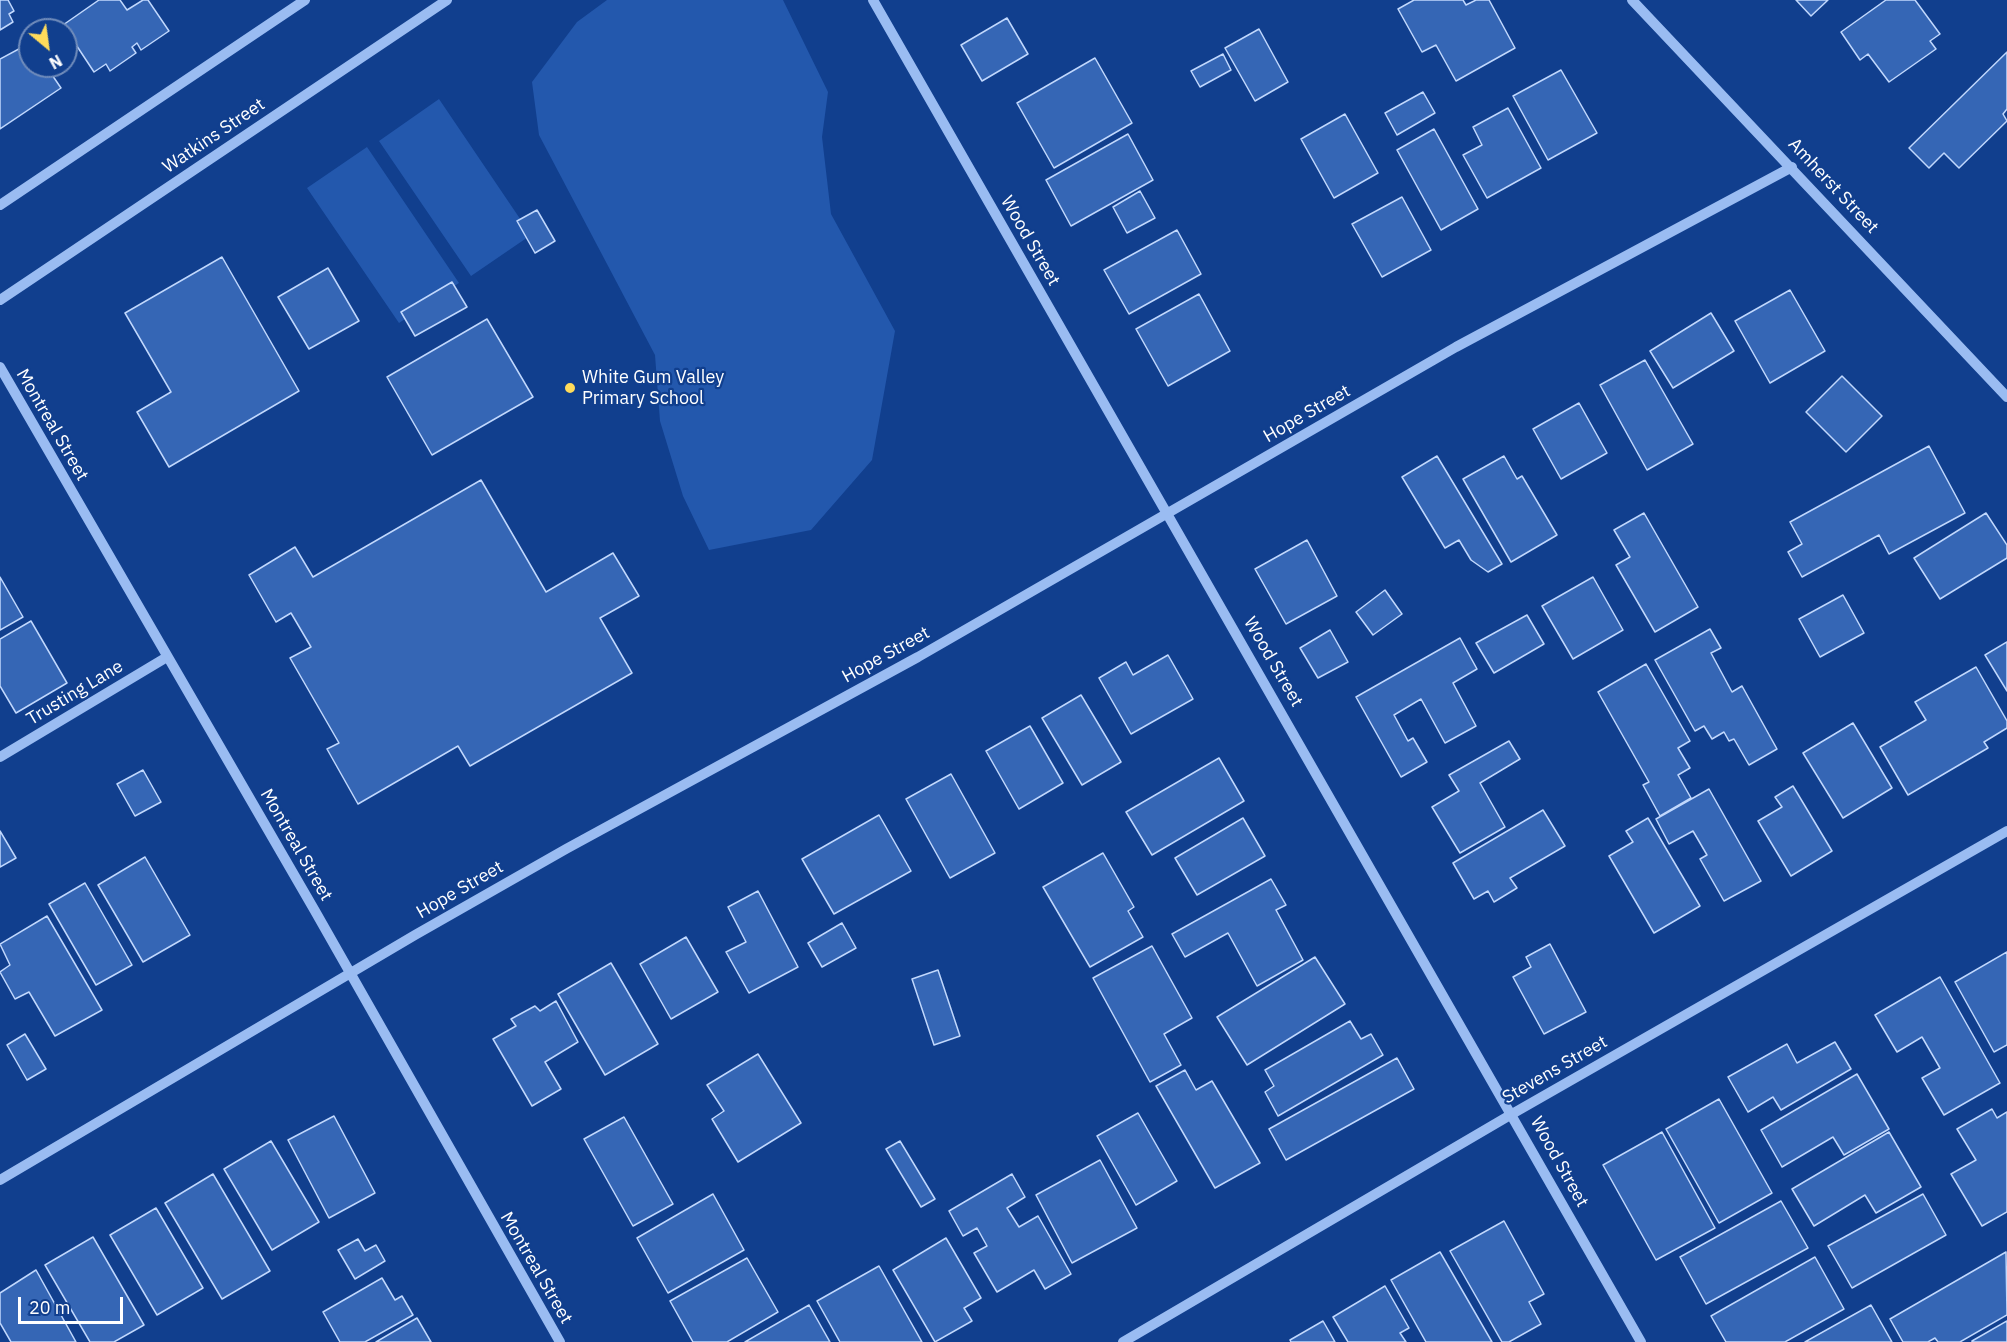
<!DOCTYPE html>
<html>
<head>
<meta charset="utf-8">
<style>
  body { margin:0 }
  #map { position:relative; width:2007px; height:1342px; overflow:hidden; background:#113f8e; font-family:"IBM Plex Sans",sans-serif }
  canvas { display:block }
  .north { position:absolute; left:18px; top:18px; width:60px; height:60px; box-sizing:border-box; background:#113f8e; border:2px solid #708cbb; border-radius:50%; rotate:151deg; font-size:16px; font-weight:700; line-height:24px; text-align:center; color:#fff }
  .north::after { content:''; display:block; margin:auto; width:21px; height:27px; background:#ffdb5b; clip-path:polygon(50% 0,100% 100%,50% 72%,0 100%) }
  .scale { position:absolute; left:18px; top:1297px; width:105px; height:27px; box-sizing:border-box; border:3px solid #fff; border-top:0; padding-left:8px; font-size:18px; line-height:21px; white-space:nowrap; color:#fff; -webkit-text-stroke:4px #113f8e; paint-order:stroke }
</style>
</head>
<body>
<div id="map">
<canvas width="2007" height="1342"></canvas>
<div class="north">N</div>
<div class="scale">20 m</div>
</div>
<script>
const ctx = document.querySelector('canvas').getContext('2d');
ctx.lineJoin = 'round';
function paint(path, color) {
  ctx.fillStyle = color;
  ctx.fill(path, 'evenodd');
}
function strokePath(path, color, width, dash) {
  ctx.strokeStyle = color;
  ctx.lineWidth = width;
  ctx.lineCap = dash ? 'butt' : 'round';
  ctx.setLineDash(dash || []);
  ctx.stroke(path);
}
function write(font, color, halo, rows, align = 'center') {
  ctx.font = font + ' "IBM Plex Sans",sans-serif';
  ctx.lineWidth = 4.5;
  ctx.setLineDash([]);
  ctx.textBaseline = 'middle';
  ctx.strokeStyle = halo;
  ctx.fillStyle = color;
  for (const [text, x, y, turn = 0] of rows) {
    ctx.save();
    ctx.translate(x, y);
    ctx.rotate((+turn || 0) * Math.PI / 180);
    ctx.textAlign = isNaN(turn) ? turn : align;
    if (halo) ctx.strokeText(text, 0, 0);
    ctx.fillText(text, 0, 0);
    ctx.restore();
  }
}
const green = new Path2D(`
  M607,0H783L828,92L822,137L831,214L895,331L872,460L811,530L709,550L683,496L660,421L655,355L539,135L532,82L577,22Z
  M439,99L531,235L471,276L379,141Z
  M367,147L459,283L399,323L307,188Z`);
const building = new Path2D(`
  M0,0H8L14,11L9,14L13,22L0,30Z
  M99,0H120L127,10L143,0H148L169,31L141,50L137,43L132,47L136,53L110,71L106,64L94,72L63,25Z
  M1414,0H1463L1466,5L1476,0H1489L1515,48L1456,81L1436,45L1422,52L1398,9Z
  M1796,0H1828L1811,16Z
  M1886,0H1915L1940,34L1930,41L1936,49L1889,82L1868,54L1860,60L1841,32Z
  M1007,18L1028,54L982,81L961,45Z
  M1259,29L1288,82L1255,101L1225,48Z
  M30,43V66H46L61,88L0,129V59Z
  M2007,52V109L2003,114L2007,121L1959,168L1944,153L1929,168L1909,148Z
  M1223,54L1231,70L1200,87L1191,71Z
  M1095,58L1132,123L1054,168L1017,103Z
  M1561,70L1597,133L1548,160L1513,96Z
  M1423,92L1435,113L1397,135L1385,113Z
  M1508,108L1541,168L1487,198L1463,155L1482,145L1473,127Z
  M1345,114L1378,173L1334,198L1301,139Z
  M1434,129L1478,209L1441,230L1397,150Z
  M1128,134L1153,180L1071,226L1046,180Z
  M1140,191L1155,218L1127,233L1113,207Z
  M1402,197L1431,250L1382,277L1352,224Z
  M537,210L555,241L535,253L517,221Z
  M1177,230L1201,274L1129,314L1104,270Z
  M222,257L299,391L169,467L137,412L171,392L125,313Z
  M328,268L359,321L309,349L278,297Z
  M452,282L467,307L415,336L401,312Z
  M1790,290L1825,351L1770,383L1735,321Z
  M1199,294L1230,351L1168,386L1136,329Z
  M1711,313L1734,351L1673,388L1650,351Z
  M487,319L533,397L432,455L387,377Z
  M1645,360L1693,444L1647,470L1600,385Z
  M1842,376L1882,416L1846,452L1806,412Z
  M1579,403L1607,453L1561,479L1533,429Z
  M1929,446L1965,513L1889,554L1879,535L1802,577L1788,552L1802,544L1790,522Z
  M1437,456L1502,564L1488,572L1471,560L1459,540L1445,548L1402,477Z
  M1504,456L1517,479L1522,476L1557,535L1511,562L1463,479Z
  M481,480L546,592L613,553L639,596L600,618L632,673L470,766L458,746L358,804L327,749L339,743L290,658L311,647L291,613L276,622L249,575L295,547L313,577Z
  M1644,513L1698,607L1655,632L1616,565L1630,557L1614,530Z
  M1986,513L2007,545V558L1940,599L1914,558Z
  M1307,540L1337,596L1286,624L1255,569Z
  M0,577L23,617L0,630Z
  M1593,577L1623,630L1573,659L1542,606Z
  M1385,590L1402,614L1373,635L1356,612Z
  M1843,595L1864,633L1820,657L1799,619Z
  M1527,615L1544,644L1494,673L1476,643Z
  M31,621L67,683L16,713L0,686V639Z
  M1710,629L1721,648L1711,653L1732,692L1742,686L1777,749L1749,765L1734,739L1729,741L1724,732L1712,739L1704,726L1695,731L1655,660Z
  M1330,630L1348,662L1318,678L1300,648Z
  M1460,638L1477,669L1453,683L1476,726L1445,743L1421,699L1394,715L1408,741L1413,738L1427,762L1401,777L1356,697Z
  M2007,642V691L1985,655Z
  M1168,655L1193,699L1131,734L1099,678L1126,662L1133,675Z
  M1646,664L1690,741L1678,748L1690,768L1678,775L1691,798L1660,816L1643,785L1649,782L1598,692Z
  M1976,667L2007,721V728L1984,742L1988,748L1908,795L1880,747L1926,720L1915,702Z
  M1081,695L1121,762L1082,785L1042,718Z
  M1853,723L1892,788L1843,818L1803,753Z
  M1030,726L1063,783L1019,809L986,751Z
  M1509,741L1520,759L1480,783L1505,827L1460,853L1432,807L1459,791L1449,775Z
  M1219,758L1244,801L1152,855L1126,812Z
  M143,770L161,802L135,816L117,784Z
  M951,774L995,853L950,878L906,799Z
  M1793,786L1832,851L1791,876L1758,821L1782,807L1775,797Z
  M1709,789L1761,881L1724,901L1700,859L1707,855L1693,831L1669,844L1656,819Z
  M1543,810L1565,846L1510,878L1517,888L1494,902L1488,891L1474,899L1453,863Z
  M879,815L911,871L834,914L802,859Z
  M1243,818L1265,856L1197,895L1175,858Z
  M1648,818L1700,906L1654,933L1609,856L1633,842L1626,831Z
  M0,831L16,858L0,867Z
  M1103,853L1134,907L1128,911L1143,937L1090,967L1043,887Z
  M145,857L190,935L143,962L98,885Z
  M1271,879L1286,905L1276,910L1303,960L1257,986L1228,933L1185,957L1172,934Z
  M85,883L132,965L96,985L49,904Z
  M758,891L798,967L749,993L726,952L746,942L728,907Z
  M47,916L102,1010L55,1036L29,992L15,999L0,972L10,965L0,944Z
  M842,923L856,948L822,967L808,943Z
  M686,937L718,992L671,1019L640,964Z
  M1550,944L1586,1012L1544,1034L1513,977L1531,967L1526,957Z
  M1152,946L1192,1018L1164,1034L1181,1065L1150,1082L1093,978Z
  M2007,952V1045L1994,1052L1955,982Z
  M1315,957L1345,1004L1247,1065L1217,1017Z
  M611,963L658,1044L605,1075L558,994Z
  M938,970L960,1036L934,1045L912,979Z
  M1940,977L2000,1083L1944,1115L1922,1078L1940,1068L1922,1037L1897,1052L1875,1015Z
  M556,1001L578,1042L545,1062L561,1089L532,1106L493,1039L516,1026L511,1019L535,1006L540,1011Z
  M1350,1021L1361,1039L1371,1034L1383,1055L1278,1116L1265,1092L1274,1086L1265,1070Z
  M25,1034L46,1069L27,1080L7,1045Z
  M1835,1042L1851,1069L1781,1110L1773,1097L1748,1112L1728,1077L1787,1044L1797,1063Z
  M758,1054L801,1123L738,1162L712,1119L724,1111L707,1085Z
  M1397,1058L1414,1089L1286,1160L1269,1129Z
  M1185,1070L1196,1090L1212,1081L1260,1163L1215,1188L1156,1086Z
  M1857,1074L1889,1129L1844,1155L1833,1137L1782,1167L1761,1130Z
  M1719,1099L1772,1193L1719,1223L1666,1129Z
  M1992,1109L1997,1118L2007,1112V1212L1982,1226L1951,1174L1976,1160L1957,1129Z
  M1138,1113L1177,1181L1136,1205L1097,1136Z
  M334,1116L375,1193L329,1218L288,1140Z
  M624,1117L673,1204L633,1226L584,1139Z
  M1662,1132L1715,1228L1656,1260L1603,1165Z
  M1889,1132L1921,1187L1876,1213L1865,1195L1814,1226L1792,1189Z
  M271,1141L319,1222L272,1250L224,1169Z
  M900,1141L935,1199L921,1207L886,1149Z
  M1100,1160L1137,1228L1072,1263L1036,1195Z
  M213,1174L270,1271L222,1299L165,1203Z
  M1012,1174L1025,1197L1007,1208L1019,1227L1038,1216L1071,1274L1045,1289L1034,1270L997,1292L974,1253L987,1246L977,1228L963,1236L949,1211Z
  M713,1194L744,1250L668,1293L637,1238Z
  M1923,1194L1946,1235L1852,1288L1828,1246Z
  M1781,1201L1808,1248L1706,1304L1680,1257Z
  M156,1208L203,1288L157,1315L110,1235Z
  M1504,1221L1544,1294L1529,1302L1541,1324L1509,1342H1502L1450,1251Z
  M93,1237L144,1325L114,1342H90L45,1265Z
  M946,1238L981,1298L964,1308L972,1321L935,1342L893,1270Z
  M358,1239L365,1251L376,1245L385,1261L355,1279L338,1250Z
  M1440,1252L1492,1342H1426L1391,1280Z
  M2006,1252L2007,1315L1960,1342H1938L1935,1338L1928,1342H1903L1890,1319Z
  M1815,1257L1844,1309L1785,1342H1726L1711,1316Z
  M747,1258L778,1312L727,1342H693L670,1301Z
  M879,1266L922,1342H840L817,1301Z
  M36,1270L76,1342H11L0,1323V1293Z
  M382,1278L395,1300L402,1296L413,1315L365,1342H340L323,1312Z
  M1385,1286L1409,1328L1400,1333L1406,1342H1348L1333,1317Z
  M809,1305L830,1342H745Z
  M1871,1305L1892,1342H1805Z
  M417,1318L431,1342H376Z
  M1323,1321L1335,1342H1291L1290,1340Z
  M2007,1321V1342H1972V1341Z`);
const minor = new Path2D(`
  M873,0L1641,1342
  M1632,0L2007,397
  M0,205L305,0
  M0,300L447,0
  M0,367L315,911L560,1342
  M0,757L167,657
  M0,1180L415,935L566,849L918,657L1456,347L1792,167
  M1123,1342L1512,1114L2007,831`);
const markers = [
  [570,388,6,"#ffdb5b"]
];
const streetNames = [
  ["Watkins Street",214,136,-34],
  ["Amherst Street",1833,186,47],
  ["Wood Street",1030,241,60],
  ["Hope Street",1307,414,-30],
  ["Montreal Street",52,425,60],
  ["Hope Street",886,655,-29],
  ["Wood Street",1273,662,60],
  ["Trusting Lane",75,693,-31],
  ["Montreal Street",296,845,60],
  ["Hope Street",460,890,-30],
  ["Stevens Street",1555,1070,-30],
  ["Wood Street",1559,1162,61],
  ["Montreal Street",536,1268,60]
];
const poiNames = [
  ["White Gum Valley",582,378],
  ["Primary School",582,399]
];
paint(green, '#2358ad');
paint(building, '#3566b5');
strokePath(building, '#c1d8fd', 1.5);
strokePath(minor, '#9abcf2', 10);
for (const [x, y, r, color] of markers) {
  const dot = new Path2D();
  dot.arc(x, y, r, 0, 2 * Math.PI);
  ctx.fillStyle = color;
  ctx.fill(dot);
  strokePath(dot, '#113f8e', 2);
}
write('18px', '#fff', '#113f8e', streetNames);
write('18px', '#fff', '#113f8e', poiNames, 'left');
</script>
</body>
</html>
